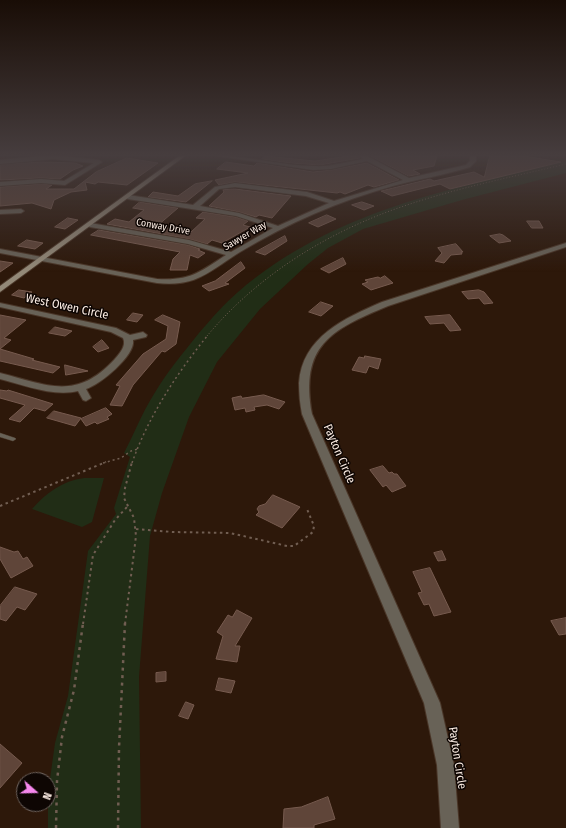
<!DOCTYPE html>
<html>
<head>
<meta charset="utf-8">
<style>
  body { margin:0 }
  #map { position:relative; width:566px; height:828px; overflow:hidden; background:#2d180a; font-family:"Fira Sans Condensed",sans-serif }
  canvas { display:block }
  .north { position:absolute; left:16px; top:772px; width:40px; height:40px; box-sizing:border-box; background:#0e0603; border:1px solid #6d625d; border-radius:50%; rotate:110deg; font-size:11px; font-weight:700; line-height:16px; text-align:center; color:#fbece3 }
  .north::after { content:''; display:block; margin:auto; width:14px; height:18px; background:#f688ed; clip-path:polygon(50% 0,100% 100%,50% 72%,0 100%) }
</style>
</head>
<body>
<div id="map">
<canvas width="566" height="828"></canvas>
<div class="north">N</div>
</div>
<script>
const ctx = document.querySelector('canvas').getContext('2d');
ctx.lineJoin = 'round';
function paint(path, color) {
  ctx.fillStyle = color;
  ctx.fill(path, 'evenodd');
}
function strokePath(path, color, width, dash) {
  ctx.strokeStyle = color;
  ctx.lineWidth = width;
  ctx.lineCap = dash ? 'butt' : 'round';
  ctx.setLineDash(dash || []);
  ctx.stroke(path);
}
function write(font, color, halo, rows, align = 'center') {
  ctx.font = font + ' "Fira Sans Condensed",sans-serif';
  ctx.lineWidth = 3;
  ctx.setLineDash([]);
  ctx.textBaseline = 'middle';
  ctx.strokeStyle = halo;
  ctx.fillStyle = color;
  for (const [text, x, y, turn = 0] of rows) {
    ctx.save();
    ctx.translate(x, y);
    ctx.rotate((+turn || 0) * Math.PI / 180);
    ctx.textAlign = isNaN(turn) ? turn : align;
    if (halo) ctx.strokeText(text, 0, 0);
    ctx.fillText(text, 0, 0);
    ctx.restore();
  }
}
const green = new Path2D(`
  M566,161V173L462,200L363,229L328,248L308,264L260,309L217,362L189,417L162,493L150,536L139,677L141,828H48V793L55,743L68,696L88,551L116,514L114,508L130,457L124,453C134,434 142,413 154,394C167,372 183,353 199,333C211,319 224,304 238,292C332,211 450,189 566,161Z
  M84,478H104L92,522L82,527L32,509C46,493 62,481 84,478Z`);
const building = new Path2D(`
  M265,156L315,161L348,156H359L360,158L320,165L290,163L262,159Z
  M371,156H437L434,166L413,170L420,174L409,176Z
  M490,156H524L561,162L450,189L440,184L392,196L381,191L430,179L434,181L474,172L484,177Z
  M127,158L158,163L127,185L98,182L95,184L85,182L87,190L71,192L54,200L51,209L32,203L0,206V187L41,184L52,185L46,189H74L96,172Z
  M42,162L75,163L83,166L73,170L60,179L41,178L0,180V165Z
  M226,162L254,166L257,163L313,172L331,170L367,163L399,180L374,187L368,185L345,194L340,192L337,193L235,182L219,185L215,180L248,173L217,169Z
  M212,181L186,202L148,197L153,192L178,196L195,184Z
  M235,189L291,196L272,218L259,215L256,217L239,212L209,206L224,192L223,190Z
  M140,202L178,208L157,226L191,232L205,219L196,218L203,212L236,217L248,221L243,225L250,227L222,243L212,240L207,244L189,239L107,224L115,219L129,222L144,210L133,208Z
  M362,202L374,206L364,210L352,205Z
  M327,215L336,219L318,227L309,223Z
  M68,218L78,220L65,229L55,227Z
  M527,221H539L543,228H532Z
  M99,230L188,245L200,249L198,250L205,253L198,258L190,255L187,270H170L173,259L180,252L91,235Z
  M500,234L503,235L511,241L499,243L490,236Z
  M285,236L287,241L265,255L256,252Z
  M27,240L43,243L35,249L18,246Z
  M456,244L463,252H461L462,254L451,255L444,263L435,261L442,253L438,248Z
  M343,258L346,264L329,273L321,269Z
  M0,261L13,263L0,272Z
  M241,262L245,268L225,283L229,284L209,291L202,286L215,281Z
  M385,276L393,283L371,290L362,284L368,282L365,280L378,277L380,278Z
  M19,290L32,292L24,298L12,295Z
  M479,290L484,292L493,303L484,304L479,298L468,299L462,292Z
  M321,302L333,306L321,316L309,312Z
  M133,313L143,315L137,322L127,320Z
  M0,315L26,320L4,338L11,340L0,349Z
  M163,315L180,322L176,344L165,352L162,351L133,385L122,406L110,405L120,386L116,385L143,354L166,339L168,326L155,320Z
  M450,315L461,330L450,331L444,323L430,324L425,317Z
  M55,327L72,331L65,336L49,333Z
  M102,340L109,348L98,352L93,347Z
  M0,349L34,359L32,360L60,367L53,373L0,361Z
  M365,356L381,359L378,369L369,366L366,373L352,370L359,357L364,358Z
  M65,365L88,371L66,375Z
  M0,390L7,391L8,390L53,404L45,411L34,408L20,422L9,419L25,405L0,398Z
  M264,395L285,402L279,409L267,405L254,407L255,410L246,412L245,408L235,410L232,398L241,396L242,398Z
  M106,408L112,414L107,417L109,419L97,424L95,422L86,426L81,419Z
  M54,411L81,418L75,426L47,418Z
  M383,466L389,473L392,472L394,474H397L406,486L392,492L386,485L383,487L370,470Z
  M273,495L300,507L282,528L256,515L259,512L257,509L259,506L265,504Z
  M0,547L14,552L18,551L23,559L27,557L33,566L11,578L0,559Z
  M442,551L446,560L438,561L434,553Z
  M430,568L451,612L434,616L429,604L424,605L418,593L422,592L413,572Z
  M15,587L37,594L25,610L17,607L6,621L0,619V606Z
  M237,610L252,618L235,646H240L237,662L216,659L223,636L217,632L228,615L232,617Z
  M566,618V634L559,635L551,621Z
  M166,672V681L156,682V673Z
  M219,678L235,681L231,693L216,690Z
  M186,702L194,705L188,719L179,716Z
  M0,744L22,763L0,788Z
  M328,797L335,819L314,825V828H283L284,809L301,807Z`);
const pathFar3 = new Path2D(`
  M207,336C258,275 329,231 404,206C457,188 512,177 566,164`);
const pathFar2 = new Path2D(`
  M103,463L121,458L131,451L138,449
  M132,463C148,417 177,373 208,335`);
const pathFar1 = new Path2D(`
  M0,506L106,462
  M136,529L173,532L230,533L287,546H294L313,532L314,526L307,509
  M83,624L93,555L115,520L127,507
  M125,624L136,536L134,518L124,498L125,488L132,462`);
const path = new Path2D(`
  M56,828L57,781L62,737L74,690L83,623
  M118,828L119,748L125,623`);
const lane = new Path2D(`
  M0,433L15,438L16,439L13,441L0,437Z`);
const street = new Path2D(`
  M41,156H63L99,160L102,162L65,185L41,183L0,186V182L41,179L64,181L94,163L53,159L0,164V160Z
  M218,156C250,156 282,166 314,166C330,167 347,162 363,159L360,156H367L409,178L466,165L470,161V156H476V161L470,167C445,175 418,179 393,186C339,201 288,223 240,252C208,272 197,287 157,283L0,253V249L157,279C190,281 200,272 226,255L188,244L90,227L87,225L90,223L189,240L231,252L273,228L236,216L128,199L125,197L128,195L193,205L215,187L235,183L307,192L334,201L403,180L367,161L331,169L313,170ZM235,187L306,196L329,203L278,226L239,213L200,206L219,189Z
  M0,210L21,209L24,211L21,213L0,214Z
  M566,243V247L388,306C330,330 300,346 312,414L440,703L454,765L459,828H441L437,765L424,703L302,414C300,404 299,394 299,383C302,337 345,318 382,302Z
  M0,303L116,328L130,335L143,332L147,335L146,337L133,340C136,355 100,385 86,389L91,398L86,401L83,400L78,391C53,397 24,385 0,379V373C47,385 76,401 114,360C119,354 127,346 123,338L111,332L0,307Z`);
const secondary = new Path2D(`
  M179,156H185L0,292V286Z`);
const farStreetnames = [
  ["Conway Drive",163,227,10],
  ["Sawyer Way",245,236,-30]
];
const streetNames = [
  ["West Owen Circle",67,307,12],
  ["Payton Circle",339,454,67],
  ["Payton Circle",457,758,81]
];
paint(green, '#212d16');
paint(building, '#5f4539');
strokePath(building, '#775b4f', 1);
strokePath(lane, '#4a3628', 1);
strokePath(street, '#4a3628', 2);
strokePath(secondary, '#4a3628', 2);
strokePath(pathFar3, '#715e52', 1, [1, 2]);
strokePath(pathFar2, '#715e52', 1.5, [2, 3]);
strokePath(pathFar1, '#715e52', 2, [2.5, 3.5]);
strokePath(path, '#715e52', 2.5, [3, 4.5]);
paint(lane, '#686257');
paint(street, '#686257');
paint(secondary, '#938978');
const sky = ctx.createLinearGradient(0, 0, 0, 272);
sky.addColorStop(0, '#190d06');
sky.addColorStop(0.57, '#463d3e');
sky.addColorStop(1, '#463d3e00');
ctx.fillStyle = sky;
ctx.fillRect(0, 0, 566, 272);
write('10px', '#fbece3', '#0e0603', farStreetnames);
write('12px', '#fbece3', '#0e0603', streetNames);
</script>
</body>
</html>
